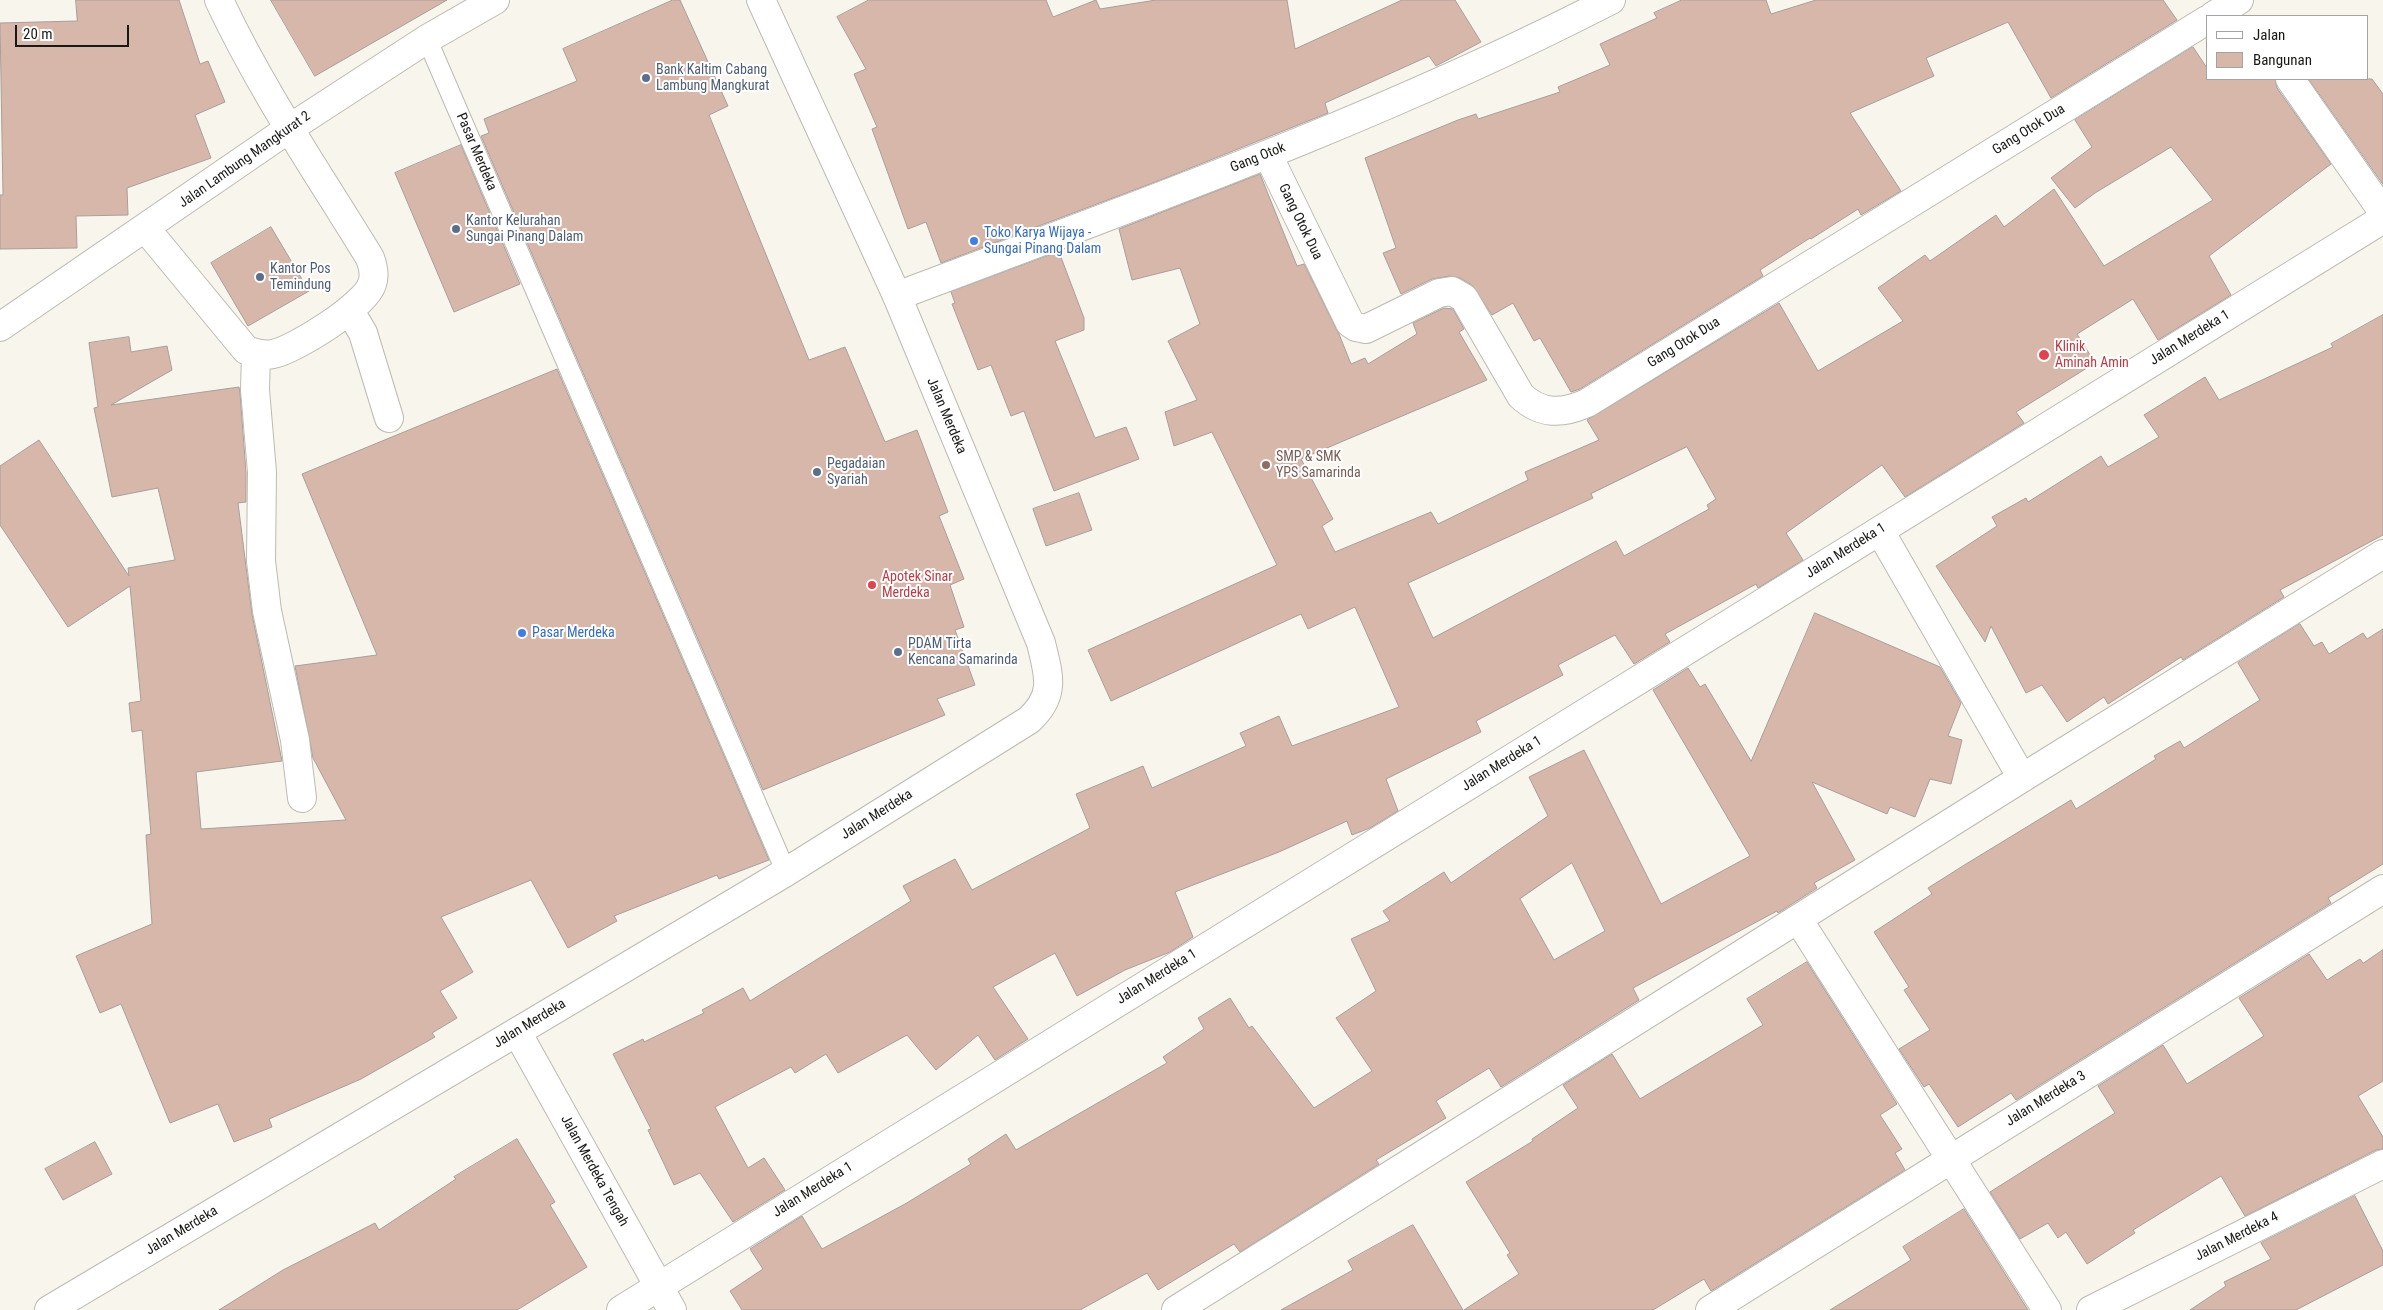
<!DOCTYPE html>
<html>
<head>
<meta charset="utf-8">
<style>
  body { margin:0 }
  #map { position:relative; width:2383px; height:1310px; overflow:hidden; background:#f7f5ec; font-family:"Roboto Condensed",sans-serif }
  canvas { display:block }
  .legend { position:absolute; left:2206px; top:15px; width:162px; height:65px; box-sizing:border-box; background:#fff; border:1px solid #a3a3a1; margin:0; padding:6px 9px; list-style:none; font-size:15px; color:#181815 }
  .legend li { display:flex; align-items:center; gap:10px; height:25px }
  .legend b { width:25px; border:1px solid #a3a3a1 }
  .scale { position:absolute; left:15px; top:25px; width:114px; height:22px; box-sizing:border-box; border:2px solid #181815; border-top:0; padding-left:6px; font-size:15px; line-height:18px; white-space:nowrap; color:#181815; -webkit-text-stroke:4px #fff; paint-order:stroke }
</style>
</head>
<body>
<div id="map">
<canvas width="2383" height="1310"></canvas>
<ul class="legend">
<li><b style="height:6px;background:#fff"></b>Jalan</li>
<li><b style="height:14px;background:#d8b7ab"></b>Bangunan</li>
</ul>
<div class="scale">20 m</div>
</div>
<script>
const ctx = document.querySelector('canvas').getContext('2d');
ctx.lineJoin = 'round';
function paint(path, color) {
  ctx.fillStyle = color;
  ctx.fill(path, 'evenodd');
}
function strokePath(path, color, width, dash) {
  ctx.strokeStyle = color;
  ctx.lineWidth = width;
  ctx.lineCap = dash ? 'butt' : 'round';
  ctx.setLineDash(dash || []);
  ctx.stroke(path);
}
function write(font, color, halo, rows, align = 'center') {
  ctx.font = font + ' "Roboto Condensed",sans-serif';
  ctx.lineWidth = 4;
  ctx.setLineDash([]);
  ctx.textBaseline = 'middle';
  ctx.strokeStyle = halo;
  ctx.fillStyle = color;
  for (const [text, x, y, turn = 0] of rows) {
    ctx.save();
    ctx.translate(x, y);
    ctx.rotate((+turn || 0) * Math.PI / 180);
    ctx.textAlign = isNaN(turn) ? turn : align;
    if (halo) ctx.strokeText(text, 0, 0);
    ctx.fillText(text, 0, 0);
    ctx.restore();
  }
}
const building = new Path2D(`
  M76,0H179L200,64L208,61L225,102L195,115L211,158L127,188L128,215L76,216L77,248L0,249V195H3L0,23L77,21Z
  M271,0H447L315,76Z
  M673,0H680L728,106L709,115L809,360L845,347L885,442L917,430L948,512L939,516L964,579L950,585L964,627L955,630L975,685L937,699L945,715L763,790L481,136L489,133L484,119L577,81L563,49Z
  M869,0H1046L1053,17L1096,0L1100,9L1156,0H1287L1295,49L1402,0H1455L1481,42L1436,66L1429,56L1325,103L1328,113L1163,179L941,263L926,222L908,229L872,129L877,127L854,74L866,69L837,17Z
  M1682,0H1766L1771,14L1816,0H2163L2177,20L2051,98L2008,22L1926,58L1934,76L1850,113L1901,191L1861,215L1858,209L1811,239L1810,238L1760,270L1763,276L1580,389L1571,392L1540,338L1534,341L1513,303L1492,315L1472,285L1460,278L1450,276L1432,279L1401,294L1383,253L1396,248L1365,158L1458,120L1476,114L1478,119L1560,92L1558,87L1610,65L1600,44L1657,18L1654,13Z
  M2193,47L2207,68V79H2275L2277,88L2331,164L2209,256L2231,295L2158,340L2133,299L2077,334L2095,363L2016,412L2024,423L1905,497L1882,465L1786,533L1803,560L1758,588L1756,584L1665,634L1670,642L1634,664L1615,635L1558,665L1563,675L1476,721L1481,732L1386,779L1398,811L1370,828L1352,835L1347,821L1279,852L1175,892L1193,937L1170,952L1125,970L1077,996L1055,953L993,987L1028,1039L995,1060L978,1035L936,1070L907,1035L838,1073L826,1054L795,1073L791,1067L715,1107L748,1168L764,1158L785,1190L733,1222L700,1173L674,1185L648,1130L651,1129L613,1054L643,1039L644,1042L704,1013L702,1010L743,988L750,1001L911,901L903,886L955,859L972,890L1090,828L1076,794L1143,766L1152,788L1246,746L1240,733L1279,716L1292,746L1399,707L1355,607L1308,629L1301,614L1111,701L1088,650L1277,565L1212,432L1174,446L1165,412L1197,400L1168,341L1200,324L1180,268L1132,280L1119,229L1260,174L1297,266L1304,264L1339,334L1351,364L1365,358L1368,364L1417,334L1413,323L1444,308L1453,309L1464,329L1459,332L1487,380L1301,459L1333,519L1322,526L1335,552L1431,512L1438,524L1528,480L1525,472L1599,440L1587,420L1779,303L1818,371L1903,321L1878,288L1925,255L1930,261L1996,215L2004,227L2054,189L2104,266L2213,200L2171,147L2095,193L2075,208L2051,178L2092,147L2075,120ZM1687,447L1716,499L1707,505L1709,509L1624,556L1616,541L1433,638L1408,583L1593,498L1591,494Z
  M2309,79H2372L2383,94V184Z
  M461,145L520,284L454,312L395,173Z
  M271,227L309,291L248,326L211,263Z
  M1059,252L1084,318V330L1055,341L1095,438L1126,427L1139,459L1054,491L1024,411L1011,416L991,365L978,370L952,304L955,303L951,292Z
  M2383,315V535L2280,590L2284,597L2183,660L2181,657L2108,704L2104,697L2067,722L2042,685L2026,693L1991,626L1985,642L1936,566L1997,526L1992,517L2026,498L2028,502L2101,456L2108,467L2159,437L2144,415L2205,377L2219,400L2333,347L2331,344Z
  M129,337L131,352L167,346L172,370L111,405L239,387L240,393L246,473V502L238,503L252,614L282,761L196,772L201,829L346,820L313,758L295,666L377,655L302,474L557,369L769,860L719,879L717,875L614,916L617,921L568,948L531,880L441,917L473,972L440,991L457,1018L432,1033L435,1037L361,1079L269,1119L272,1127L234,1142L218,1104L170,1123L121,1004L100,1013L76,956L152,924L146,835L151,834L142,730L132,732L129,703L141,701L130,586L68,627L0,525V466L39,440L129,576L128,568L175,560L158,488L112,497L94,408L98,407L89,343Z
  M1079,493L1092,530L1046,546L1033,509Z
  M1815,613L1940,667L1961,703L1948,736L1962,740L1951,784L1930,779L1915,817L1890,807L1887,814L1812,782L1855,860L1814,883L1817,888L1778,913L1777,911L1633,988L1639,1000L1501,1087L1489,1068L1436,1101L1446,1118L1376,1160L1379,1164L1240,1252L1234,1244L1158,1290L1147,1273L1080,1310H742L730,1291L763,1269L750,1249L802,1216L822,1249L905,1204L971,1164L968,1159L1006,1134L1016,1150L1167,1063L1163,1057L1204,1029L1198,1018L1230,998L1249,1028L1252,1026L1314,1108L1372,1071L1336,1018L1376,991L1351,939L1390,921L1383,911L1444,872L1451,883L1548,816L1529,777L1584,750L1661,904L1750,856L1653,690L1688,668L1700,687L1705,684L1751,761ZM1572,863L1605,931L1554,960L1520,899Z
  M2300,624L2314,646L2322,642L2329,654L2363,633L2367,639L2383,629V864L2328,898L2331,903L2016,1100L2011,1093L1958,1127L1929,1084L1924,1087L1899,1049L1930,1030L1904,990L1909,987L1874,932L1932,894L1928,888L1966,864L2071,800L2076,809L2156,759L2154,756L2180,741L2184,748L2260,700L2238,663Z
  M2383,950V1081L2358,1096L2383,1137V1149L2376,1150L2245,1216L2221,1176L2133,1230L2135,1233L2087,1264L2066,1232L2058,1238L2048,1223L2020,1239L1990,1192L2115,1113L2098,1086L2163,1045L2187,1084L2264,1036L2239,998L2309,954L2327,980L2360,959L2363,963Z
  M1807,962L1897,1104L1880,1115L1902,1149L1895,1153L1905,1170L1711,1291L1704,1279L1653,1310H1464L1519,1274L1507,1255L1510,1253L1466,1182L1533,1141L1532,1139L1578,1108L1563,1085L1612,1054L1640,1099L1763,1025L1747,999Z
  M517,1139L555,1202L550,1205L587,1267L517,1310H219L283,1270L375,1223L379,1230L456,1179L454,1177Z
  M95,1142L112,1174L63,1200L45,1169Z
  M2355,1196L2383,1251V1265L2296,1310H2190L2226,1286L2224,1282L2271,1259L2261,1243Z
  M1964,1209L2028,1310H1830L1911,1260L1903,1247Z
  M1413,1225L1463,1310H1281L1353,1270L1348,1261Z`);
const lane = new Path2D(`
  M427,39L786,872`);
const street = new Path2D(`
  M2213,16L2239,0
  M2290,79L2383,212
  M1268,155L1350,323L1356,327L1366,329L1439,293L1452,291L1464,298L1521,396C1542,415 1562,414 1587,403L2207,20
  M146,229L246,350C255,353 263,356 273,354C294,350 365,306 372,284C375,276 373,266 370,258C318,173 261,90 219,0
  M897,296C1138,205 1382,118 1611,0
  M350,311L363,333L389,418
  M256,354L255,390L262,472L261,561L267,611L295,740L302,798
  M1880,531L2022,778
  M1798,919L2047,1310
  M517,1032L672,1310
  M621,1310L2383,219
  M1176,1310L2022,778L2383,554
  M1710,1310L2383,889
  M2091,1310L2383,1164`);
const secondary = new Path2D(`
  M0,327L290,128L427,39L495,0
  M49,1310L786,872L1029,720C1056,695 1049,676 1041,643L897,296L761,0`);
const markers = [
  [646,78,5,"#5c6f8a"],
  [456,229,5,"#5c6f8a"],
  [974,241,5,"#3f7fe0"],
  [260,277,5,"#5c6f8a"],
  [2044,355,6,"#e0444e"],
  [1266,465,5,"#8d6e63"],
  [817,472,5,"#5c6f8a"],
  [872,585,5,"#e0444e"],
  [522,633,5,"#3f7fe0"],
  [898,652,5,"#5c6f8a"]
];
const serviceNames = [
  ["Bank Kaltim Cabang",656,70],
  ["Lambung Mangkurat",656,86],
  ["Kantor Kelurahan",466,221],
  ["Sungai Pinang Dalam",466,237],
  ["Kantor Pos",270,269],
  ["Temindung",270,285],
  ["Pegadaian",827,464],
  ["Syariah",827,480],
  ["PDAM Tirta",908,644],
  ["Kencana Samarinda",908,660]
];
const streetNames = [
  ["Gang Otok Dua",2029,130,-32],
  ["Pasar Merdeka",476,152,67],
  ["Gang Otok",1258,158,-22],
  ["Jalan Lambung Mangkurat 2",245,160,-35],
  ["Gang Otok Dua",1300,222,64],
  ["Jalan Merdeka 1",2190,338,-32],
  ["Gang Otok Dua",1684,343,-32],
  ["Jalan Merdeka",946,416,67],
  ["Jalan Merdeka 1",1846,551,-32],
  ["Jalan Merdeka 1",1502,764,-32],
  ["Jalan Merdeka",877,815,-32],
  ["Jalan Merdeka 1",1157,977,-32],
  ["Jalan Merdeka",530,1024,-31],
  ["Jalan Merdeka 3",2046,1099,-32],
  ["Jalan Merdeka Tengah",594,1171,61],
  ["Jalan Merdeka 1",813,1190,-32],
  ["Jalan Merdeka",182,1231,-31],
  ["Jalan Merdeka 4",2237,1237,-27]
];
const shopNames = [
  ["Toko Karya Wijaya -",984,233],
  ["Sungai Pinang Dalam",984,249],
  ["Pasar Merdeka",532,633]
];
const healthNames = [
  ["Klinik",2055,347],
  ["Aminah Amin",2055,363],
  ["Apotek Sinar",882,577],
  ["Merdeka",882,593]
];
const educationNames = [
  ["SMP & SMK",1276,457],
  ["YPS Samarinda",1276,473]
];
paint(building, '#d8b7ab');
strokePath(building, '#a79e9b', 1);
strokePath(lane, '#bcbab2', 21);
strokePath(street, '#bcbab2', 30);
strokePath(secondary, '#bcbab2', 30);
strokePath(lane, '#fff', 19);
strokePath(street, '#fff', 28);
strokePath(secondary, '#fff', 28);
for (const [x, y, r, color] of markers) {
  const dot = new Path2D();
  dot.arc(x, y, r, 0, 2 * Math.PI);
  ctx.fillStyle = color;
  ctx.fill(dot);
  strokePath(dot, '#fff', 2);
}
write('14px', '#4e5e75', '#fff', serviceNames, 'left');
write('14px', '#181815', '#fff', streetNames);
write('14px', '#366cbe', '#fff', shopNames, 'left');
write('14px', '#be3a42', '#fff', healthNames, 'left');
write('14px', '#785e54', '#fff', educationNames, 'left');
</script>
</body>
</html>
